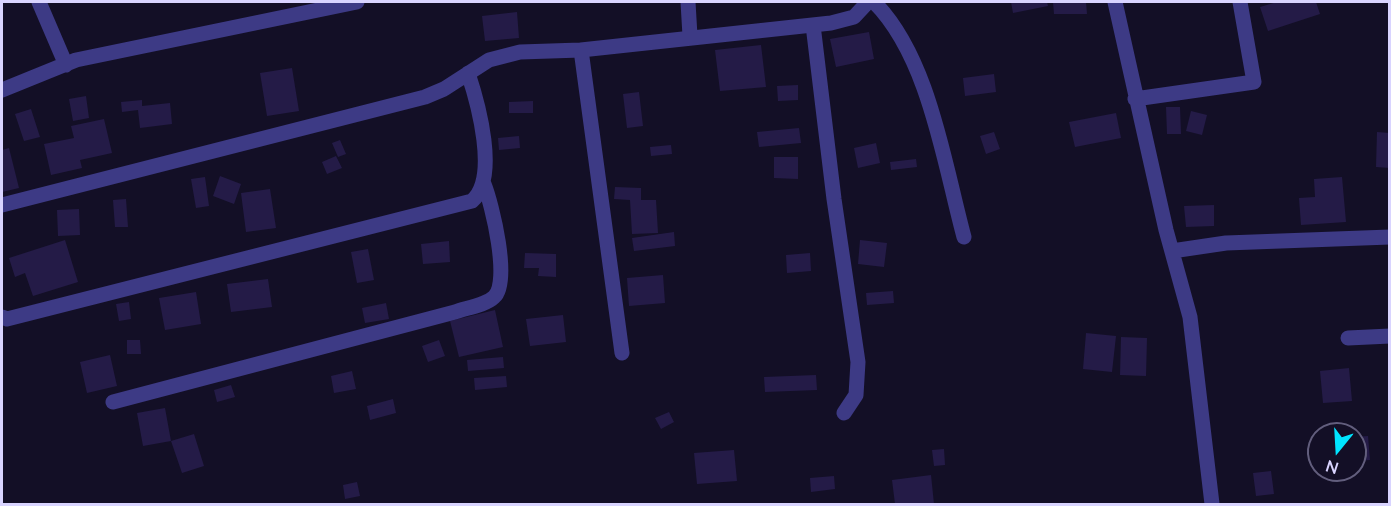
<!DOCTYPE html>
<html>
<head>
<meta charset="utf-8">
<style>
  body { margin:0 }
  #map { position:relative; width:1391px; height:506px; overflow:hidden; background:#130f26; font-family:Lato,sans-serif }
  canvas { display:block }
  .frame { position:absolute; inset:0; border:3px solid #d9d4ff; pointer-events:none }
  .north { position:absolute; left:1307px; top:422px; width:60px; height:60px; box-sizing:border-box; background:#130f26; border:2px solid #625e7d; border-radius:50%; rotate:198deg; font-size:16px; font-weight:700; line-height:24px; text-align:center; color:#d9d4ff }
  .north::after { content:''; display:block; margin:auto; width:21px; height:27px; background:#00e5ff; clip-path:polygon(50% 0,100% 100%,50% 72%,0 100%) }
</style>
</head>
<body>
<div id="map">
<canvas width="1391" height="506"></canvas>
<div class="frame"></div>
<div class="north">N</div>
</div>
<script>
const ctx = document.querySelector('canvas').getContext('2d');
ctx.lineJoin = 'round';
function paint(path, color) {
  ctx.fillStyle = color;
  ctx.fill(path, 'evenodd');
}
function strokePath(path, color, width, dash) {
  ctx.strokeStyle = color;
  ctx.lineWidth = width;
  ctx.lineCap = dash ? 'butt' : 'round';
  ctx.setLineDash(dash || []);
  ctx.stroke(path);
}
const building = new Path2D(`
  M1011,2H1047L1048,6L1013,13Z
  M1053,2H1086L1087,14H1054Z
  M1277,2H1316L1320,14L1268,31L1260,7Z
  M517,12L519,38L485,41L482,16Z
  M869,32L874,59L836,67L830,39Z
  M761,45L766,87L720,91L715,50Z
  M292,68L299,111L267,116L260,73Z
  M994,74L996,92L965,96L963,78Z
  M798,85V100L778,101L777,86Z
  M639,92L643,126L627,128L623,94Z
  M86,96L89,118L73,121L69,99Z
  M142,100V106L170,103L172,124L140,128L138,110L122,112L121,102Z
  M533,101V113H509V102Z
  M1166,107H1180L1181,134H1167Z
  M31,109L40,137L24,141L15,114Z
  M1191,111L1207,115L1202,135L1186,131Z
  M1116,113L1121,138L1075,147L1069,122Z
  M104,119L112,153L80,160L82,168L51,175L44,144L74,138L71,126Z
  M799,128L801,143L759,147L757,132Z
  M994,132L1000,149L986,154L980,136Z
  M1377,132L1390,133V168L1376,167Z
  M519,136L520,148L499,150L498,138Z
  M340,140L346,154L338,157L332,143Z
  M876,143L880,163L858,168L854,148Z
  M671,145L672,154L651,156L650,147Z
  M9,148L19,188L2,192V150Z
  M336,156L342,168L327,174L322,162Z
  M774,157H798V179L774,178Z
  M916,159L917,167L891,170L890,162Z
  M220,176L241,184L234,204L213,196Z
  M205,177L209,206L196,208L191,179Z
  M1342,177L1346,222L1301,225L1299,198L1315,197L1314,179Z
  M615,187L641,188V200H656L658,233L632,234L630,200L614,199Z
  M270,189L276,228L246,232L241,193Z
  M126,199L128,227H115L113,200Z
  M1214,205V226L1186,227L1184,206Z
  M79,209L80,235L58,236L57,210Z
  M674,232L675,246L634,251L632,238Z
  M65,240L78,282L33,296L25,273L15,277L9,258Z
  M860,240L887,243L884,267L858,264Z
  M449,241L450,262L423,264L421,244Z
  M368,249L374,280L357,283L351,252Z
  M525,253L556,254V277L538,276L539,268H524Z
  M810,253L811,271L787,273L786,255Z
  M663,275L665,303L629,306L627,278Z
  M268,279L272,307L231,312L227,284Z
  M893,291L894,303L867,305L866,293Z
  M196,292L201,324L165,330L159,298Z
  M129,302L131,319L119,321L116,304Z
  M386,303L389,319L365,323L362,308Z
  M495,310L503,347L459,357L450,321Z
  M563,315L566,342L530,346L526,319Z
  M1086,333L1116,336L1112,372L1083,369Z
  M1121,337L1147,338L1146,376L1120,375Z
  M127,340H140L141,354H127Z
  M439,340L445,356L428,362L422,346Z
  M110,355L117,386L87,393L80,362Z
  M503,357L504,368L468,371L467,360Z
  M1349,368L1352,401L1323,403L1320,371Z
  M352,371L356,389L334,393L331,376Z
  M816,375L817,390L765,392L764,377Z
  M506,376L507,387L475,390L474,378Z
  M231,385L235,397L217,402L214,390Z
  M393,399L396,413L370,420L367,406Z
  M165,408L171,441L143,446L137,413Z
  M669,412L674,422L661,429L655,418Z
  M194,434L204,466L182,473L171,441Z
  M1368,436L1370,460L1355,461V437Z
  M944,449L945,465L934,466L932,450Z
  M734,450L737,481L697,484L694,453Z
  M1271,471L1274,494L1256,496L1253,473Z
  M931,475L934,504H895L892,480Z
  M834,476L835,489L811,492L810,478Z
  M357,482L360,496L345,499L343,485Z`);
const minor = new Path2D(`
  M39,2L66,65
  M688,2L690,36
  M874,2C929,57 944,163 964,237
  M1115,2L1166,230L1190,317L1212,504
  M813,25L834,199L858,362L856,395L844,413
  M581,50L622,353
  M2,90L76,60L357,2
  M1135,99L1254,82L1240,2
  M2,205L425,97L444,89L489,60L520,52L581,50L831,23L854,17L868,2
  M1172,251L1226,243L1390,237
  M2,317L7,319L472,201C499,178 478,103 468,73
  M1348,338L1390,336
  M113,402L455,312C466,308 486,305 494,297C511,282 492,204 484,184`);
paint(building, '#241b47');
strokePath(minor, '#3d3a85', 15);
</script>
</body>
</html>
